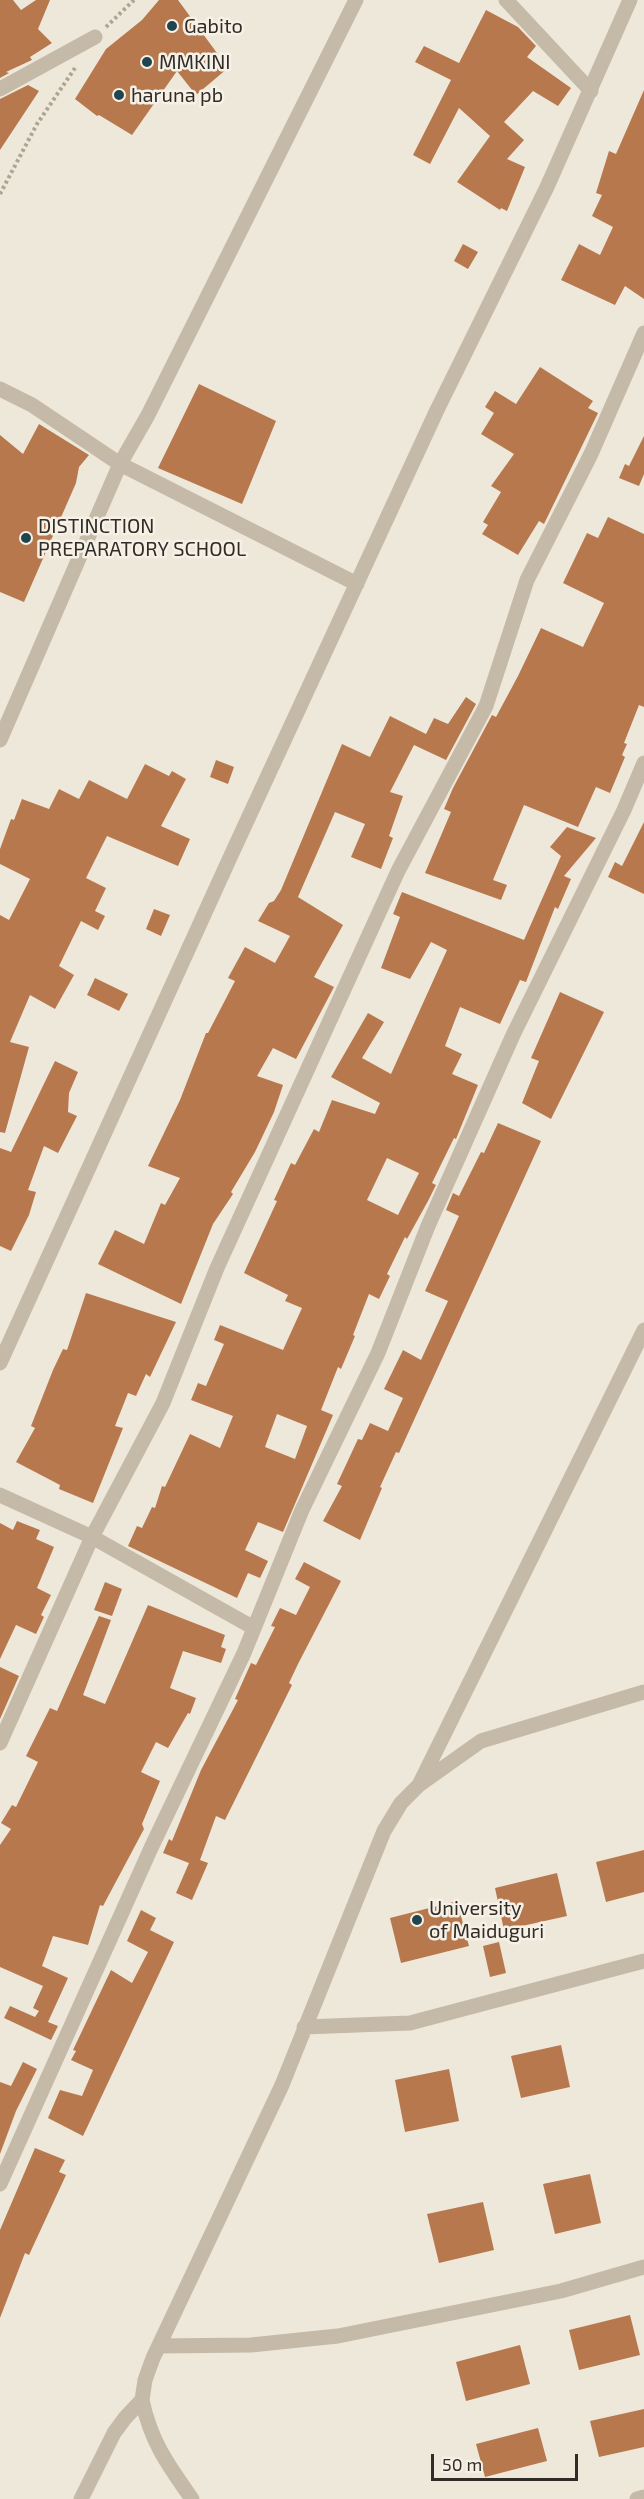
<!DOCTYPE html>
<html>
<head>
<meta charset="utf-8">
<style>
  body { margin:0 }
  #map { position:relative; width:644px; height:2499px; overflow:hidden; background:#eee8da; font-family:"Exo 2",sans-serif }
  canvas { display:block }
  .scale { position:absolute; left:431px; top:2454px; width:147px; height:27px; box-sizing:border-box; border:3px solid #322c27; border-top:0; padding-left:8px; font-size:18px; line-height:21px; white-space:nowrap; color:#322c27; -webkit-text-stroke:4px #f6f1e6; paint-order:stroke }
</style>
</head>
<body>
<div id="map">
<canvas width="644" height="2499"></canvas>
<div class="scale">50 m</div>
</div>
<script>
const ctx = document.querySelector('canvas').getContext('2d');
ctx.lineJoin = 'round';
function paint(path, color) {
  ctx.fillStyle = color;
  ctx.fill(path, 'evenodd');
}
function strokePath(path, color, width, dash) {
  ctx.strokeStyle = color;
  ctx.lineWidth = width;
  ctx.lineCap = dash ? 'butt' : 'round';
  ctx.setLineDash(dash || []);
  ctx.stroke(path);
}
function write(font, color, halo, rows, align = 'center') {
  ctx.font = font + ' "Exo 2",sans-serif';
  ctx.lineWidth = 5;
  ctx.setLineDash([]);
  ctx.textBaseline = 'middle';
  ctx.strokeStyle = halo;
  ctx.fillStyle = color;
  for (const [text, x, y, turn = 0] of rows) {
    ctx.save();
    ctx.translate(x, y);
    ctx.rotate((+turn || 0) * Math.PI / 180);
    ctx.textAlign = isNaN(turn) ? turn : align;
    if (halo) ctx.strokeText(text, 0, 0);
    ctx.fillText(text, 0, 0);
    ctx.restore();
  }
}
const building = new Path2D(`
  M0,0H13L21,10L36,0H50L38,29L52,43L30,57L32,60L6,72L9,73L0,78Z
  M159,0H178L228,68L196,95L177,71L132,135L99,115L97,116L75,99L106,49L142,20Z
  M486,10L518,27L536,46L527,57L571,88L558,106L533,91L504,122L524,140L507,159L525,167L507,211L501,208L500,210L457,182L490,136L459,108L430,164L413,155L451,80L415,62L424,46L459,63Z
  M28,85L39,91L0,150V99Z
  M644,90V299L625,286L615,305L561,280L579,244L600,255L613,227L592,216L602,195L596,193L609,151L616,154Z
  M463,244L478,252L468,269L454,261Z
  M540,367L593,401L588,408L598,413L544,524L539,521L518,555L482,534L488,525L483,522L501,492L491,486L514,454L481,434L494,413L485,407L495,391L516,404Z
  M199,384L276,421L242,504L158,468Z
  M39,424L89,455L79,467L76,483L24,602L0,592V435L23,454Z
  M644,436V474L639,486L619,478L625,464L629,466Z
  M608,517L644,534V707L639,705L624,743L627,744L622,755L625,757L610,793L596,787L578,827L524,805L493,880L507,885L501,900L425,873L451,812L444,809L453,788L492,715L496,717L518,676L541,628L583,647L604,603L563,583L587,533L598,538Z
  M466,697L476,704L446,760L414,745L390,792L403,796L389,836L393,838L381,869L351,857L365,824L335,812L298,897L343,925L314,977L334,987L296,1059L273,1048L257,1076L283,1085L274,1112L255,1152L231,1192L233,1194L213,1224L181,1304L98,1264L115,1230L144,1244L161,1203L165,1205L180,1178L148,1166L180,1100L206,1033H208L235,981L228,978L245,947L275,963L290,936L258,921L269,903L274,901L281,890L342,744L370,757L390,716L426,734L434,718L448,724Z
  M216,760L234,767L228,784L210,777Z
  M145,764L169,776L172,771L186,779L161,826L190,839L178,866L107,836L86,878L106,888L95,911L105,916L98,930L81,921L59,966L74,975L55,1009L30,995L10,1042L29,1047L5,1133L0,1132V915L9,920L30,879L0,864V849L11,819L14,820L22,799L49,809L59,789L79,799L89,780L127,799Z
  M644,822V894L608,877L615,862L622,866Z
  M567,827L596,838L564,876L571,879L558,909L555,907L526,982L520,980L500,1024L460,1007L445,1046L462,1054L452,1074L478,1085L456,1139L454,1138L432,1183L436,1185L428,1201L407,1239L405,1237L387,1274L390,1276L379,1299L369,1294L353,1335L355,1336L341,1369L338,1367L321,1410L333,1415L283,1532L258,1522L245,1550L268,1561L260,1578L248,1573L237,1598L128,1546L137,1526L142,1528L152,1507L155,1508L162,1486L165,1487L190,1434L220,1448L233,1416L191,1400L198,1383L206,1386L224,1344L214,1340L220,1325L283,1350L302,1308L285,1301L288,1295L244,1273L277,1201L274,1200L291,1163L295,1165L314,1129L319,1132L332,1100L375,1114L380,1103L331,1077L368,1013L384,1022L362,1058L391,1074L447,950L431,942L410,979L381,968L400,917L393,914L402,892L524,940L561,856L550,847ZM387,1158L419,1173L398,1215L367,1200ZM277,1414L307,1426L295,1459L265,1447Z
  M154,909L170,915L161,936L146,929Z
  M95,978L128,994L119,1011L87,995Z
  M560,992L604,1012L551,1119L522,1103L539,1061L531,1058Z
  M55,1061L78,1072L69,1093L68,1112L77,1116L58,1153L44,1146L28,1190L36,1192L29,1215L11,1251L0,1246V1148L11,1152Z
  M498,1123L541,1141L399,1453L396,1452L380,1487L382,1488L360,1540L323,1521L342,1486L337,1484L358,1439L362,1440L370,1423L388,1431L403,1398L384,1389L403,1350L421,1360L448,1301L425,1291L459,1216L446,1210L453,1193L459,1196L481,1152L484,1153Z
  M86,1293L176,1322L150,1377L146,1374L136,1396L128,1393L115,1426L123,1428L93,1503L59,1489L60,1485L16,1462L35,1428L31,1426L53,1370L63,1349L67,1350Z
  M17,1521L40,1530L36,1539L54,1547L37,1588L51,1595L41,1615L44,1617L36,1634L16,1625L0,1659V1523L13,1530Z
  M304,1562L341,1581L298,1664L289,1683L292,1685L225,1820L216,1816L200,1860L208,1863L192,1900L176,1893L189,1863L163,1853L169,1839L172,1841L201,1770L238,1700L235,1699L251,1663L256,1665L275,1627L271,1626L280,1608L296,1615L310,1587L295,1579Z
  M105,1582L122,1589L112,1616L94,1610Z
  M148,1605L225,1635L221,1647L226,1649L221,1663L183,1651L170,1688L196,1698L190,1714L188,1713L168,1748L156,1742L141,1772L160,1781L142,1824L144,1829L103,1906L100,1905L88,1945L53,1936L42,1966L68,1978L48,2022L58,2026L51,2040L4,2018L10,2006L35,2017L39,2011L33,2008L43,1986L0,1967V1845L11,1829L1,1823L12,1805L16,1807L38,1762L26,1756L50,1708L57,1711L99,1616L111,1620L83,1695L105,1704Z
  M0,1667L19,1676L0,1719Z
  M644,1850V1892L606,1902L596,1862Z
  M557,1873L567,1916L504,1930L495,1888Z
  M457,1901L469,1946L401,1963L390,1918Z
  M141,1910L156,1918L150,1930L174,1942L83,2136L48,2118L60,2090L82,2096L93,2070L71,2060L76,2051L73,2050L111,1970L132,1983L148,1952L127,1941Z
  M499,1942L506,1973L490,1977L483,1946Z
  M561,2045L570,2087L521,2098L511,2056Z
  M23,2062L37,2069L16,2111L0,2154V2082L11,2086Z
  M449,2069L459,2121L405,2132L395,2080Z
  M35,2148L65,2160L59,2172L66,2175L29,2255L25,2253L0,2318V2230Z
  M590,2174L601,2223L555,2234L543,2184Z
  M483,2202L494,2250L439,2263L427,2214Z
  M630,2315L640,2355L579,2370L569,2330Z
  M520,2345L530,2384L466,2401L456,2362Z
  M644,2409V2447L599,2457L590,2421Z
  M538,2428L547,2461L485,2477L476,2444Z`);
const path = new Path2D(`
  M106,27L134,0
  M0,194L37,124L75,68`);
const minor = new Path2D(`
  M506,0L591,91
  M0,89L95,37
  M0,389L32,405L120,464L357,584
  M0,740L120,464L148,415L356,0
  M0,1363L233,851L437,410L547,187L630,0
  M0,1495L92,1537L254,1628
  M0,1743L92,1537L163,1403L217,1268L398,871L486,706L527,580L591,454L644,333
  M420,1783L644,1330
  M304,2027L410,2023L644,1961
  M0,2184L151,1848L244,1653L302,1510L378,1353L428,1226L513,1035L624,810L644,763
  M159,2346L251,2345L338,2336L561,2291L644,2267
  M142,2400C151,2442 168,2465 192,2499
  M81,2499L114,2433L125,2418L142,2400L145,2380L153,2358L282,2085L384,1831L401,1803L419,1785L481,1741L644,1692
  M637,2499L644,2497`);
const markers = [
  [172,26,6,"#21454f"],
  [147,62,6,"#21454f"],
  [119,95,6,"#21454f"],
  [26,538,6,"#21454f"],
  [417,1920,6,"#21454f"]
];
const poiNames = [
  ["Gabito",184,26],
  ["MMKINI",159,62],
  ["haruna pb",131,95],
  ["DISTINCTION",38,526],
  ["PREPARATORY SCHOOL",38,549],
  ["University",429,1908],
  ["of Maiduguri",429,1931]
];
paint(building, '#b8784e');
strokePath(path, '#b0a392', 4, [3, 3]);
strokePath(minor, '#c5b9a8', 15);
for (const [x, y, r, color] of markers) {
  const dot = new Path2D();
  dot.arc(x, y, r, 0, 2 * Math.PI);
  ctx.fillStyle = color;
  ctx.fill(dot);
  strokePath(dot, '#f6f1e6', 2);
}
write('20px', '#322c27', '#f6f1e6', poiNames, 'left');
</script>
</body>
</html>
